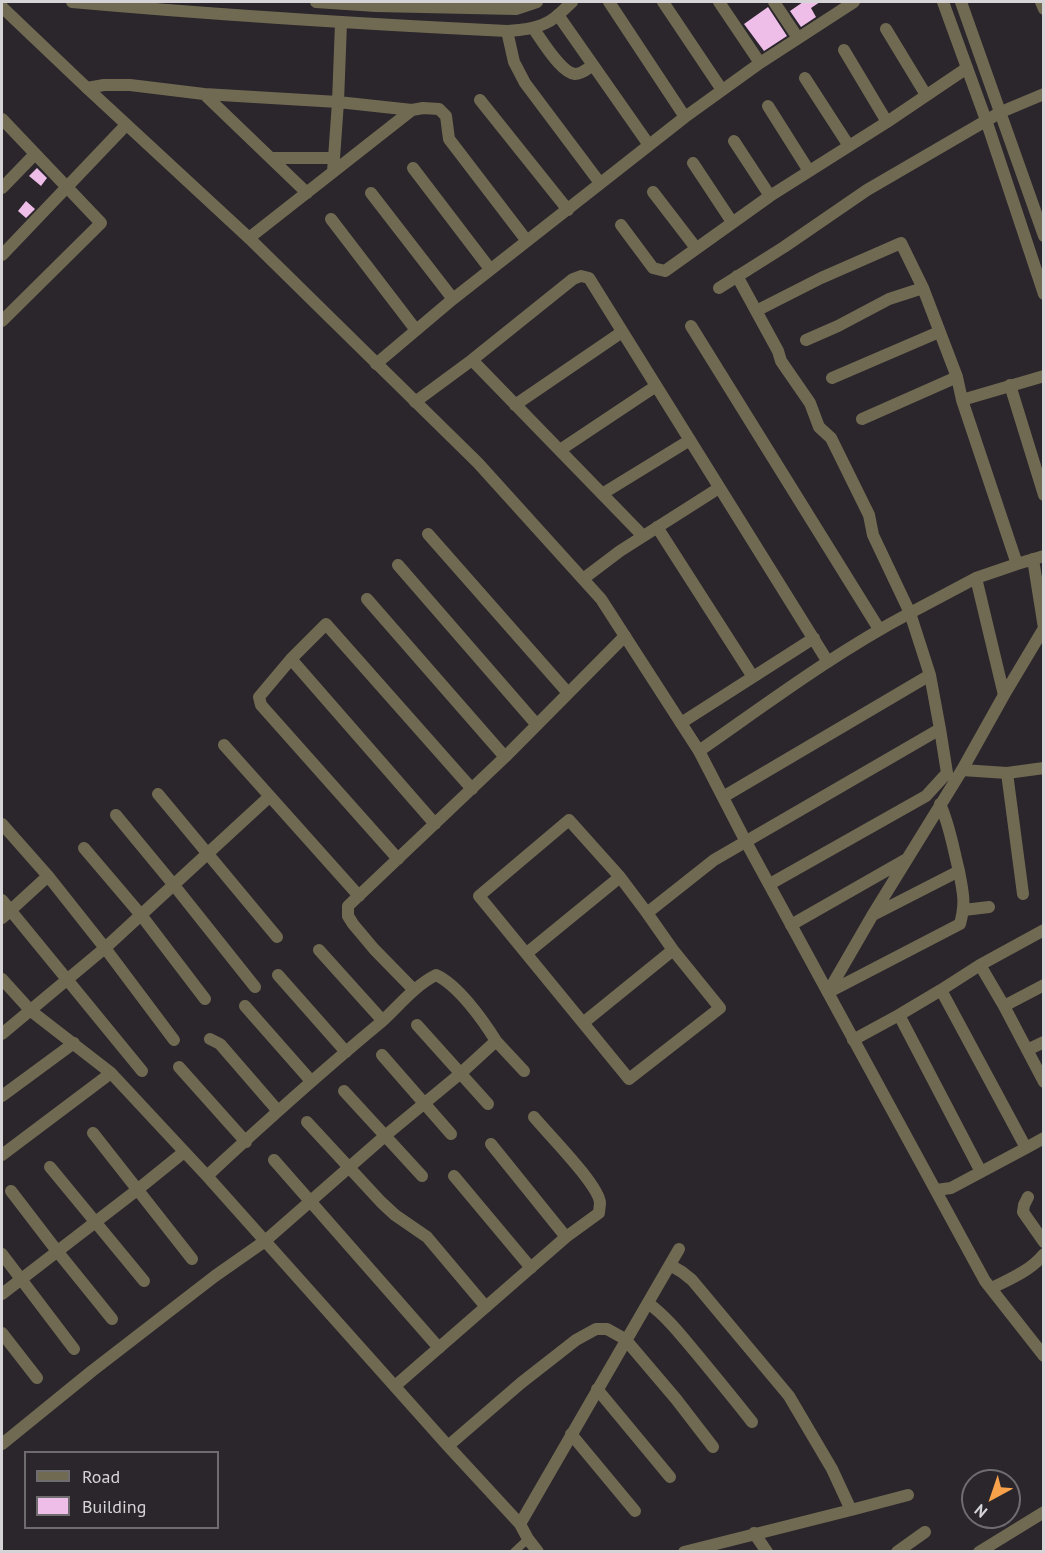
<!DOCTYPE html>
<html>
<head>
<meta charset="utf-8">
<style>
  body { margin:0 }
  #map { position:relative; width:1045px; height:1553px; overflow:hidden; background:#2a262b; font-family:"PT Sans",sans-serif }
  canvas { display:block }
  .frame { position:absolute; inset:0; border:3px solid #d7d4d8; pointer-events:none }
  .legend { position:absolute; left:24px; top:1451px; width:195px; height:78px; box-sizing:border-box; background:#2a262b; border:2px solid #6f6c70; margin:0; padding:8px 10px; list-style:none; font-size:18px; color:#d7d4d8 }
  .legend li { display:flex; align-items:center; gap:12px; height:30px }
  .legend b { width:30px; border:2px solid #6f6c70 }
  .north { position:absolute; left:961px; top:1469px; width:60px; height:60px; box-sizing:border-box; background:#2a262b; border:2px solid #6f6c70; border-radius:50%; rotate:220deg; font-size:16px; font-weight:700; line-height:24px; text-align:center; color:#d7d4d8 }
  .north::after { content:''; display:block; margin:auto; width:21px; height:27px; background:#f7a14a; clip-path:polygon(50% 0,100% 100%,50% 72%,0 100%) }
</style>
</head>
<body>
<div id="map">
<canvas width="1045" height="1553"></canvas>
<div class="frame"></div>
<ul class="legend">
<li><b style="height:8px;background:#716a53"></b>Road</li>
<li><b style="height:16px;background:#eebee9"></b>Building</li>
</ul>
<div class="north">N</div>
</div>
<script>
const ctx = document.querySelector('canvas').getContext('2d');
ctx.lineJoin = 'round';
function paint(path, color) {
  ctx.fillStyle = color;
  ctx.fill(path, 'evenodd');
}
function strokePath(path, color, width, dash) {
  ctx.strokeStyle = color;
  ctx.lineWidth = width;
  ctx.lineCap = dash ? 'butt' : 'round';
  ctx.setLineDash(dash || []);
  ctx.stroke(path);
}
const building = new Path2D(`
  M803,2H820L811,8L816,17L801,27L790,11Z
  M768,7L787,36L764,51L744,24Z
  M37,168L47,178L41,186L29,176Z
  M26,201L35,209L26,218L18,211Z`);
const service = new Path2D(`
  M514,1552L528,1539`);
const minor = new Path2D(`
  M609,2L685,117
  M663,2L722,90
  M719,2L760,63
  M774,2L798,38
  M1041,2L1044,9
  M558,15L649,145
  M533,28C541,39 561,73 575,74C582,74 587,69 593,65
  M886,29L926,95
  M507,31L514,62L525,83L600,183
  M844,50L887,122
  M805,78L849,146
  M87,88L104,85H130L204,94L338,102L412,110
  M204,94L307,193
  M480,100L568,210
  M768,106L809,171
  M2,119L101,223L2,321
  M734,141L770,196
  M271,158H334
  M693,163L732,222
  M413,168L490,269
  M333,172L338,102L341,23
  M2,188L35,154
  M653,192L696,248
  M371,193L453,299
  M331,219L416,330
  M621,225L653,268L665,271L770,196L887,122L967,68
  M249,238L412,110L423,108L439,109L446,116L449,139L527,241
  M2,255L126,125
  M737,276L778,351L781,361L810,403L819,427L831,438L869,515L873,535L910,613L976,578
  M719,288L784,247L867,190L1001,112L1044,94
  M756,311L821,278L901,243L923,288L957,377L962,400
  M691,326L879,629
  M806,340L838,326L889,299L923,288
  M472,360L643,536
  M376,364L453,299L685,117L760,63L854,2
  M1044,376L962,400L1017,564L1044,556
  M832,378L939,332
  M1010,385L1044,495
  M415,402L472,360L573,279L581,276L589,278L828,662
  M515,405L622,332
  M862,419L957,377
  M560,450L656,386
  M602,494L690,440
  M657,527L753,677
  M428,534L568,693
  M398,565L537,725
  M583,579L620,551L719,488
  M367,599L505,757L625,636
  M291,659L435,824
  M1004,695L976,578L1017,564
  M681,723L814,638
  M224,745L359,896
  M962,770L1007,773L1044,768
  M1007,773L1023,894
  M158,794L277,937
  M723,797L930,675
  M116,815L173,884L255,987
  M2,824L48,876L105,948L174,1040
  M84,848L141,915L205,999
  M398,859L261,705L259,697L291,659L326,624L472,789
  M770,884L926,796L947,773L940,729
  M2,900L142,1071
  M964,910L989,907
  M647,913L673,950L720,1008L629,1079L479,896L569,820L620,877L647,913L714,860L940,729L930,675L910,613C836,652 768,703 699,751
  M873,915L959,871C953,848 950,826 940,804
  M2,918L48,876
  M791,925L905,860
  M319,950L382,1020
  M527,953L620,877
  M980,965L1004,1006L1044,1082
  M278,975L346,1052
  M2,979L31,1011L111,1073L207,1176L448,1446L520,1524L528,1539L538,1552
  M414,990L374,949L353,924L348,916V906L505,757
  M941,990L980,965L1044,930
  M828,992L872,916L962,770L1004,695L1044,628L1033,559
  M829,992L960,924C966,902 963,893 959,871
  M245,1006L311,1081
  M1004,1006L1044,985
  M899,1015L941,990L1026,1148L951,1188L936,1190
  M583,1023L673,950
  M417,1025L488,1104
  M2,1034L105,948L269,797
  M210,1039L220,1044L278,1111
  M853,1040L899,1015L981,1172
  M496,1041L524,1071
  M1027,1050L1044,1042
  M382,1055L451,1134
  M179,1067L246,1142
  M344,1091L422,1176
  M2,1096L74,1043
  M307,1122L381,1202L395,1215L427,1237L486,1307
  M93,1133L192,1259
  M491,1144L566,1237
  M1026,1148L1044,1138
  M2,1155L111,1073
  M274,1160L439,1348
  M50,1167L144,1281
  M454,1176L531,1268
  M11,1191L57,1251L112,1319
  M1028,1197L1024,1205L1023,1212L1044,1242
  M2,1254L74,1349
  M670,1265L682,1272L692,1280L789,1396L832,1469L851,1510L684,1552
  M992,1288C1010,1279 1030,1271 1044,1254
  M2,1294L137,1190L184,1152
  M648,1303C667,1317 681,1335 696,1353C715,1376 734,1399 752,1422
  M2,1333L37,1378
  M395,1386L566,1237L599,1213C599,1211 600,1205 600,1203C599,1185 548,1134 534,1117
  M597,1389L670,1477
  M571,1434L635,1511
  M2,1444L92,1371L215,1276L265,1241L386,1135L461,1073L496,1041C483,1020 458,985 436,975C414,986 398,1007 380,1023C321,1072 263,1124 207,1176
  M448,1446L521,1383L576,1340L596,1329H607L625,1339L676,1399L713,1447
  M851,1510L908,1495
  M520,1524L679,1249
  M754,1533L767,1552
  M897,1552L925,1532
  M979,1552L1044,1512`);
const tertiary = new Path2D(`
  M72,2C217,15 362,24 507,31C520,30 534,29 546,23C556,19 564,9 572,2
  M316,2L376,6L516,9L537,2
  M943,2L986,120L1044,294
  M961,2L1044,236
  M2,7L87,88L249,238L478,463L601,599L699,751L746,842L985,1281L1044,1356`);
paint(building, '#eebee9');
strokePath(service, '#716a53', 8);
strokePath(minor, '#716a53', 12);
strokePath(tertiary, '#716a53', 12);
</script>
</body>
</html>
